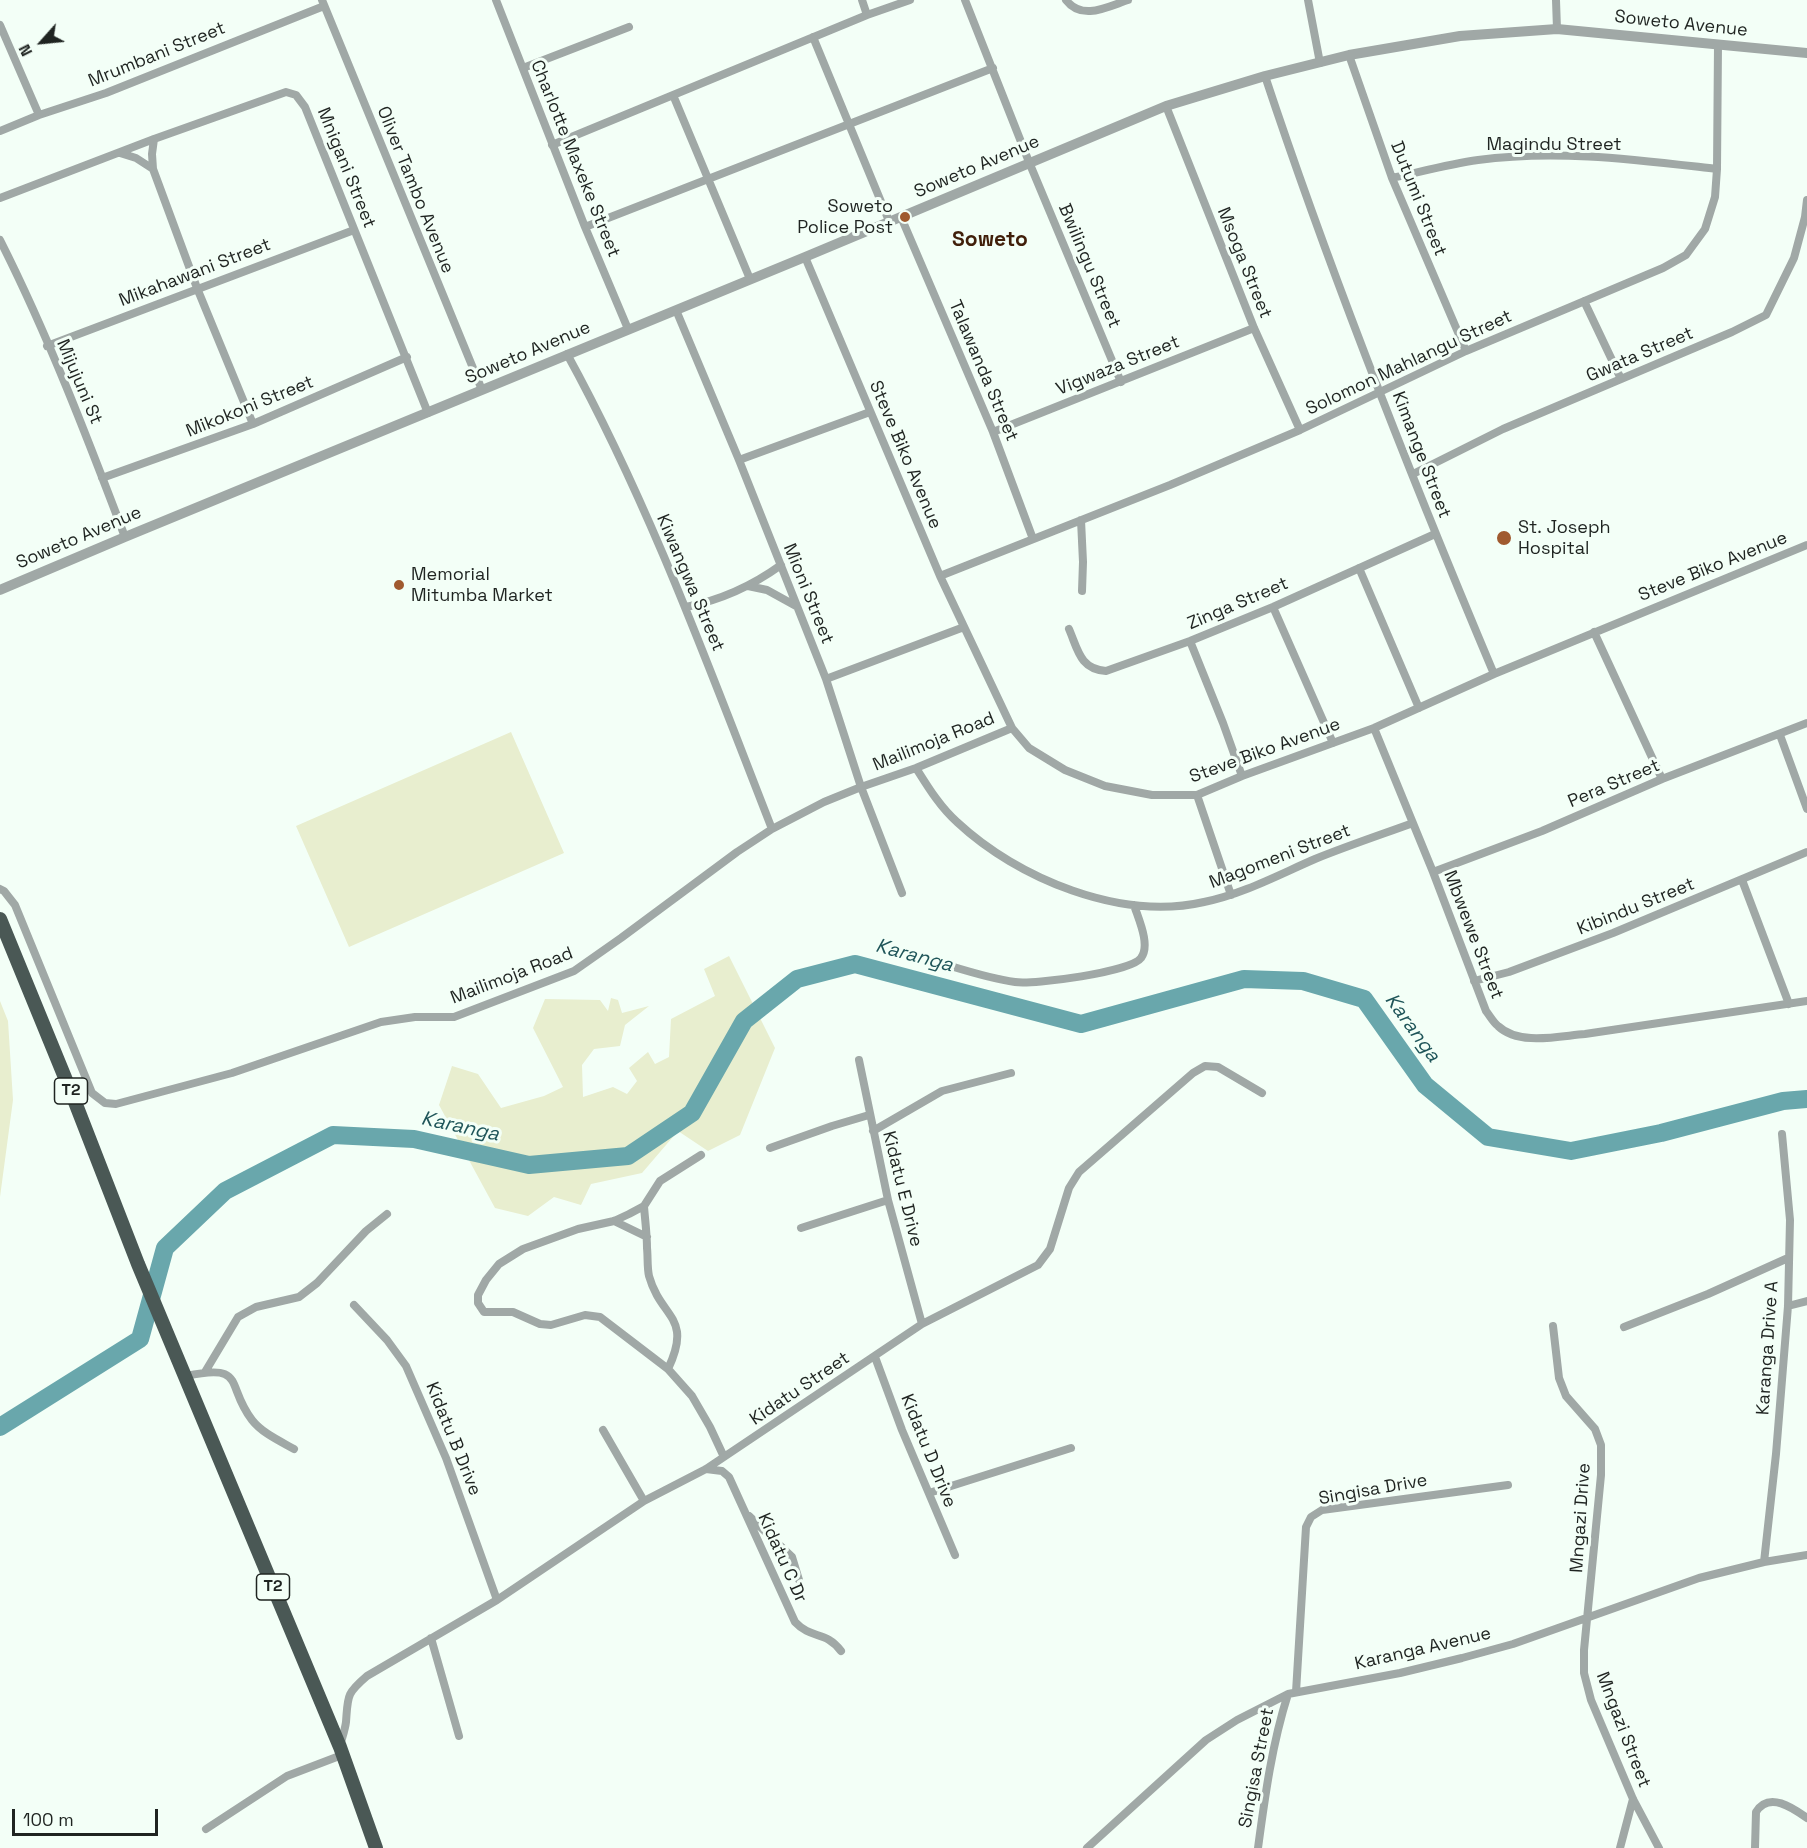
<!DOCTYPE html>
<html>
<head>
<meta charset="utf-8">
<style>
  body { margin:0 }
  #map { position:relative; width:1807px; height:1848px; overflow:hidden; background:#f3fff7; font-family:"Space Grotesk",sans-serif }
  canvas { display:block }
  .north { position:absolute; left:12px; top:12px; width:60px; height:60px; -webkit-text-stroke:4px #f3fff7; paint-order:stroke; rotate:243deg; font-size:16px; font-weight:700; line-height:24px; text-align:center; color:#1f2421 }
  .north::after { content:''; display:block; margin:auto; width:21px; height:27px; background:#1f2421; clip-path:polygon(50% 0,100% 100%,50% 72%,0 100%) }
  .scale { position:absolute; left:12px; top:1809px; width:146px; height:27px; box-sizing:border-box; border:3px solid #1f2421; border-top:0; padding-left:8px; font-size:18px; line-height:21px; white-space:nowrap; color:#1f2421; -webkit-text-stroke:4px #f3fff7; paint-order:stroke }
</style>
</head>
<body>
<div id="map">
<canvas width="1807" height="1848"></canvas>
<div class="north">N</div>
<div class="scale">100 m</div>
</div>
<script>
const ctx = document.querySelector('canvas').getContext('2d');
ctx.lineJoin = 'round';
function paint(path, color) {
  ctx.fillStyle = color;
  ctx.fill(path, 'evenodd');
}
function strokePath(path, color, width, dash) {
  ctx.strokeStyle = color;
  ctx.lineWidth = width;
  ctx.lineCap = dash ? 'butt' : 'round';
  ctx.setLineDash(dash || []);
  ctx.stroke(path);
}
function write(font, color, halo, rows, align = 'center') {
  ctx.font = font + ' "Space Grotesk",sans-serif';
  ctx.lineWidth = 6;
  ctx.setLineDash([]);
  ctx.textBaseline = 'middle';
  ctx.strokeStyle = halo;
  ctx.fillStyle = color;
  for (const [text, x, y, turn = 0] of rows) {
    ctx.save();
    ctx.translate(x, y);
    ctx.rotate((+turn || 0) * Math.PI / 180);
    ctx.textAlign = isNaN(turn) ? turn : align;
    if (halo) ctx.strokeText(text, 0, 0);
    ctx.fillText(text, 0, 0);
    ctx.restore();
  }
}
const green = new Path2D(`
  M511,732L564,853L349,947L296,826Z
  M729,956L775,1048L740,1135L708,1151L678,1131L642,1173L591,1184L581,1205L554,1197L528,1216L495,1208L439,1105L452,1066L478,1074L501,1108L544,1096L563,1087L533,1028L545,999L600,1000L608,1011L611,998L618,1000L622,1013L649,1006L625,1025L620,1046L594,1049L582,1065L583,1097L613,1087L627,1094L637,1081L629,1068L648,1052L655,1064L669,1057L671,1019L715,996L704,969Z
  M0,1001L8,1021L13,1100L0,1197Z`);
const river = new Path2D(`
  M0,1427L140,1339L165,1248L225,1191L333,1135L414,1139L529,1165L628,1156L692,1113L744,1021L797,979L855,964L1081,1024L1244,979L1303,981L1364,999L1425,1085L1488,1137L1571,1151L1661,1133L1783,1101L1807,1099`);
const minor = new Path2D(`
  M322,0L482,390
  M496,0L585,227L628,329
  M862,0L867,15
  M965,0L1029,162L1121,382
  M1066,0C1082,21 1107,7 1128,0
  M1308,0L1320,63
  M1556,0L1557,29
  M0,25L39,115
  M813,37L889,221
  M1349,55L1392,178L1466,351
  M523,68L629,27
  M1265,76C1332,278 1411,477 1494,674
  M673,95L750,279
  M1166,106L1254,328L1300,430
  M0,131L39,115L106,93L324,6
  M154,139L152,154L153,169L197,288L253,424
  M552,145L867,15L910,0
  M120,153L136,158L153,169
  M1392,178C1420,172 1449,164 1478,160C1558,149 1638,160 1717,169
  M0,198L154,139L286,92L296,95L305,107L428,413
  M901,217L993,432L1033,539
  M585,227L993,68
  M0,240C48,335 87,437 125,537
  M805,257L940,576L1012,728L1029,748L1065,770L1105,786L1152,795H1197L1242,776L1374,728L1494,674L1807,545
  M1584,301L1621,379
  M676,310L739,460L826,679L861,787L902,893
  M47,346L354,230
  M567,354C650,505 709,668 772,829
  M993,432L1254,328
  M739,460L870,412
  M1413,474L1503,429L1732,332L1766,315L1794,258L1805,217L1807,200
  M102,478L253,424L407,357
  M1081,520L1083,562L1082,591
  M1359,568L1419,708
  M940,576L1170,485L1300,430L1466,351L1663,268L1686,255L1705,229L1715,197L1717,169L1718,45
  M748,586L767,590L796,606
  M686,607C721,600 752,586 781,565
  M1273,607L1333,743
  M1069,629C1078,650 1080,669 1106,671L1190,641L1273,607L1435,534
  M1594,632L1662,779
  M1190,641L1223,723L1242,776
  M826,679L964,627
  M1374,728L1433,872L1486,1011C1490,1016 1493,1022 1498,1026C1519,1046 1559,1036 1585,1034L1807,1001
  M1780,735L1807,809
  M916,768C928,787 940,807 957,822C1018,879 1121,921 1204,902C1243,894 1278,875 1315,859C1347,846 1380,835 1413,823
  M1197,795L1231,895
  M1433,872L1542,831L1662,779L1807,723
  M1742,880L1789,1004
  M0,889L4,891L15,905L92,1093L105,1103L116,1104L232,1073L381,1022L415,1017H454L574,971L621,938L737,852L772,829L824,802L861,787L916,768L1012,728
  M944,964C967,971 992,979 1015,982C1034,985 1131,972 1141,958C1151,945 1138,918 1134,905
  M1474,981L1509,972L1613,933L1807,852
  M859,1060L888,1200L922,1324
  M873,1131L942,1091L1011,1073
  M770,1148L832,1126L869,1115
  M701,1155L660,1181L644,1206L629,1214L614,1221L578,1229L523,1249L499,1264L486,1280L478,1295V1303L484,1312H513L540,1324L551,1325L585,1315L600,1317L668,1369L692,1396L710,1427L724,1457
  M644,1206C645,1220 647,1234 647,1248C648,1257 647,1267 649,1276C661,1319 693,1316 668,1369
  M614,1221L647,1237
  M801,1228L888,1200
  M354,1305L387,1340L406,1366L446,1458L497,1600
  M1788,1306L1807,1301
  M1553,1326L1559,1378L1566,1396L1595,1429L1601,1445V1475L1584,1650V1673L1591,1700L1633,1799L1659,1848
  M1624,1327L1708,1294L1788,1258
  M875,1357L902,1430L955,1555
  M205,1372L238,1317L256,1307L299,1297L317,1283L366,1231L387,1214
  M186,1376C247,1363 225,1385 252,1420C262,1433 280,1441 294,1449
  M603,1430L644,1501
  M706,1469L722,1471L729,1477L795,1622C812,1640 825,1630 841,1651
  M929,1493L1071,1448
  M749,1516L792,1557L799,1580
  M1764,1562L1776,1454L1788,1306L1790,1220L1782,1134
  M431,1638L459,1736
  M1296,1692L1306,1527L1311,1517L1322,1510L1508,1485
  M340,1746C342,1738 345,1730 346,1722C348,1696 346,1694 367,1676L497,1600L644,1501L706,1469L922,1324L1038,1265L1050,1249L1069,1188L1079,1172L1193,1073L1205,1066L1218,1067L1262,1093
  M206,1829L287,1776L342,1755
  M1087,1848L1206,1740L1237,1720L1288,1694L1400,1673L1462,1658L1513,1644L1699,1578L1764,1562L1807,1555
  M1258,1848C1265,1796 1272,1744 1288,1694
  M1620,1848L1633,1799
  M1755,1848L1756,1812C1769,1791 1793,1808 1807,1818`);
const tertiary = new Path2D(`
  M0,590L125,537L805,257L1166,106L1265,76L1349,55L1460,36L1557,29L1807,53`);
const trunk = new Path2D(`
  M0,919L75,1102L138,1264L340,1747L376,1848`);
const markers = [
  [905,217,6,"#a05a2f"],
  [1504,538,8,"#a05a2f"],
  [399,585,6,"#a05a2f"]
];
const shields = [
  [71,1091,33],
  [273,1587,33]
];
const shieldNames = [
  ["T2",71,1091],
  ["T2",273,1587]
];
const streetNames = [
  ["Soweto Avenue",1681,24,6],
  ["Mrumbani Street",157,55,-22],
  ["Magindu Street",1554,145],
  ["Charlotte Maxeke Street",575,159,68],
  ["Soweto Avenue",977,167,-23],
  ["Mnigani Street",346,168,68],
  ["Oliver Tambo Avenue",415,190,68],
  ["Dutumi Street",1418,199,68],
  ["Msoga Street",1244,263,68],
  ["Bwilingu Street",1089,266,67],
  ["Mikahawani Street",195,273,-21],
  ["Soweto Avenue",528,353,-23],
  ["Gwata Street",1640,355,-23],
  ["Solomon Mahlangu Street",1409,363,-25],
  ["Vigwaza Street",1118,366,-22],
  ["Talawanda Street",983,371,67],
  ["Mijujuni St",79,382,67],
  ["Mikokoni Street",250,407,-22],
  ["Steve Biko Avenue",905,455,67],
  ["Kimange Street",1421,455,69],
  ["Soweto Avenue",79,538,-23],
  ["Steve Biko Avenue",1713,567,-22],
  ["Kiwangwa Street",690,583,67],
  ["Mioni Street",808,594,68],
  ["Zinga Street",1238,604,-23],
  ["Mailimoja Road",934,742,-22],
  ["Steve Biko Avenue",1265,751,-20],
  ["Pera Street",1614,784,-23],
  ["Magomeni Street",1280,857,-21],
  ["Kibindu Street",1636,907,-22],
  ["Mbwewe Street",1473,935,69],
  ["Mailimoja Road",512,976,-21],
  ["Kidatu E Drive",902,1189,76],
  ["Karanga Drive A",1768,1348,-86],
  ["Kidatu Street",800,1389,-34],
  ["Kidatu B Drive",453,1439,68],
  ["Kidatu D Drive",928,1451,68],
  ["Singisa Drive",1373,1490,-10],
  ["Mngazi Drive",1581,1518,-86],
  ["Kidatu C Dr",782,1558,66],
  ["Karanga Avenue",1423,1649,-13],
  ["Mngazi Street",1623,1730,69],
  ["Singisa Street",1257,1768,-79]
];
const poiNames = [
  ["Soweto",893,207,"right"],
  ["Police Post",893,228,"right"],
  ["St. Joseph",1518,528],
  ["Hospital",1518,549],
  ["Memorial",411,575],
  ["Mitumba Market",411,596]
];
const waterNames = [
  ["Karanga",914,956,15],
  ["Karanga",1412,1028,54],
  ["Karanga",460,1127,12]
];
const quarterNames = [
  ["Soweto",990,240]
];
paint(green, '#e8eecf');
strokePath(river, '#69a7ac', 18);
strokePath(minor, '#a0a8a6', 8);
strokePath(tertiary, '#a0a8a6', 10);
strokePath(trunk, '#4a5855', 14);
for (const [x, y, r, color] of markers) {
  const dot = new Path2D();
  dot.arc(x, y, r, 0, 2 * Math.PI);
  ctx.fillStyle = color;
  ctx.fill(dot);
  strokePath(dot, '#f3fff7', 2);
}
for (const [x, y, w] of shields) {
  const box = new Path2D();
  box.roundRect(x - w / 2, y - 13, w, 26, 4.5);
  ctx.fillStyle = '#f3fff7';
  ctx.fill(box);
  strokePath(box, '#1f2421', 1.5);
}
write('bold 16px', '#1f2421', null, shieldNames);
write('18px', '#1f2421', '#f3fff7', streetNames);
write('18px', '#1f2421', '#f3fff7', poiNames, 'left');
write('italic 20px', '#1f5559', '#f3fff7', waterNames);
write('bold 21px', '#401f0a', '#f3fff7', quarterNames);
</script>
</body>
</html>
